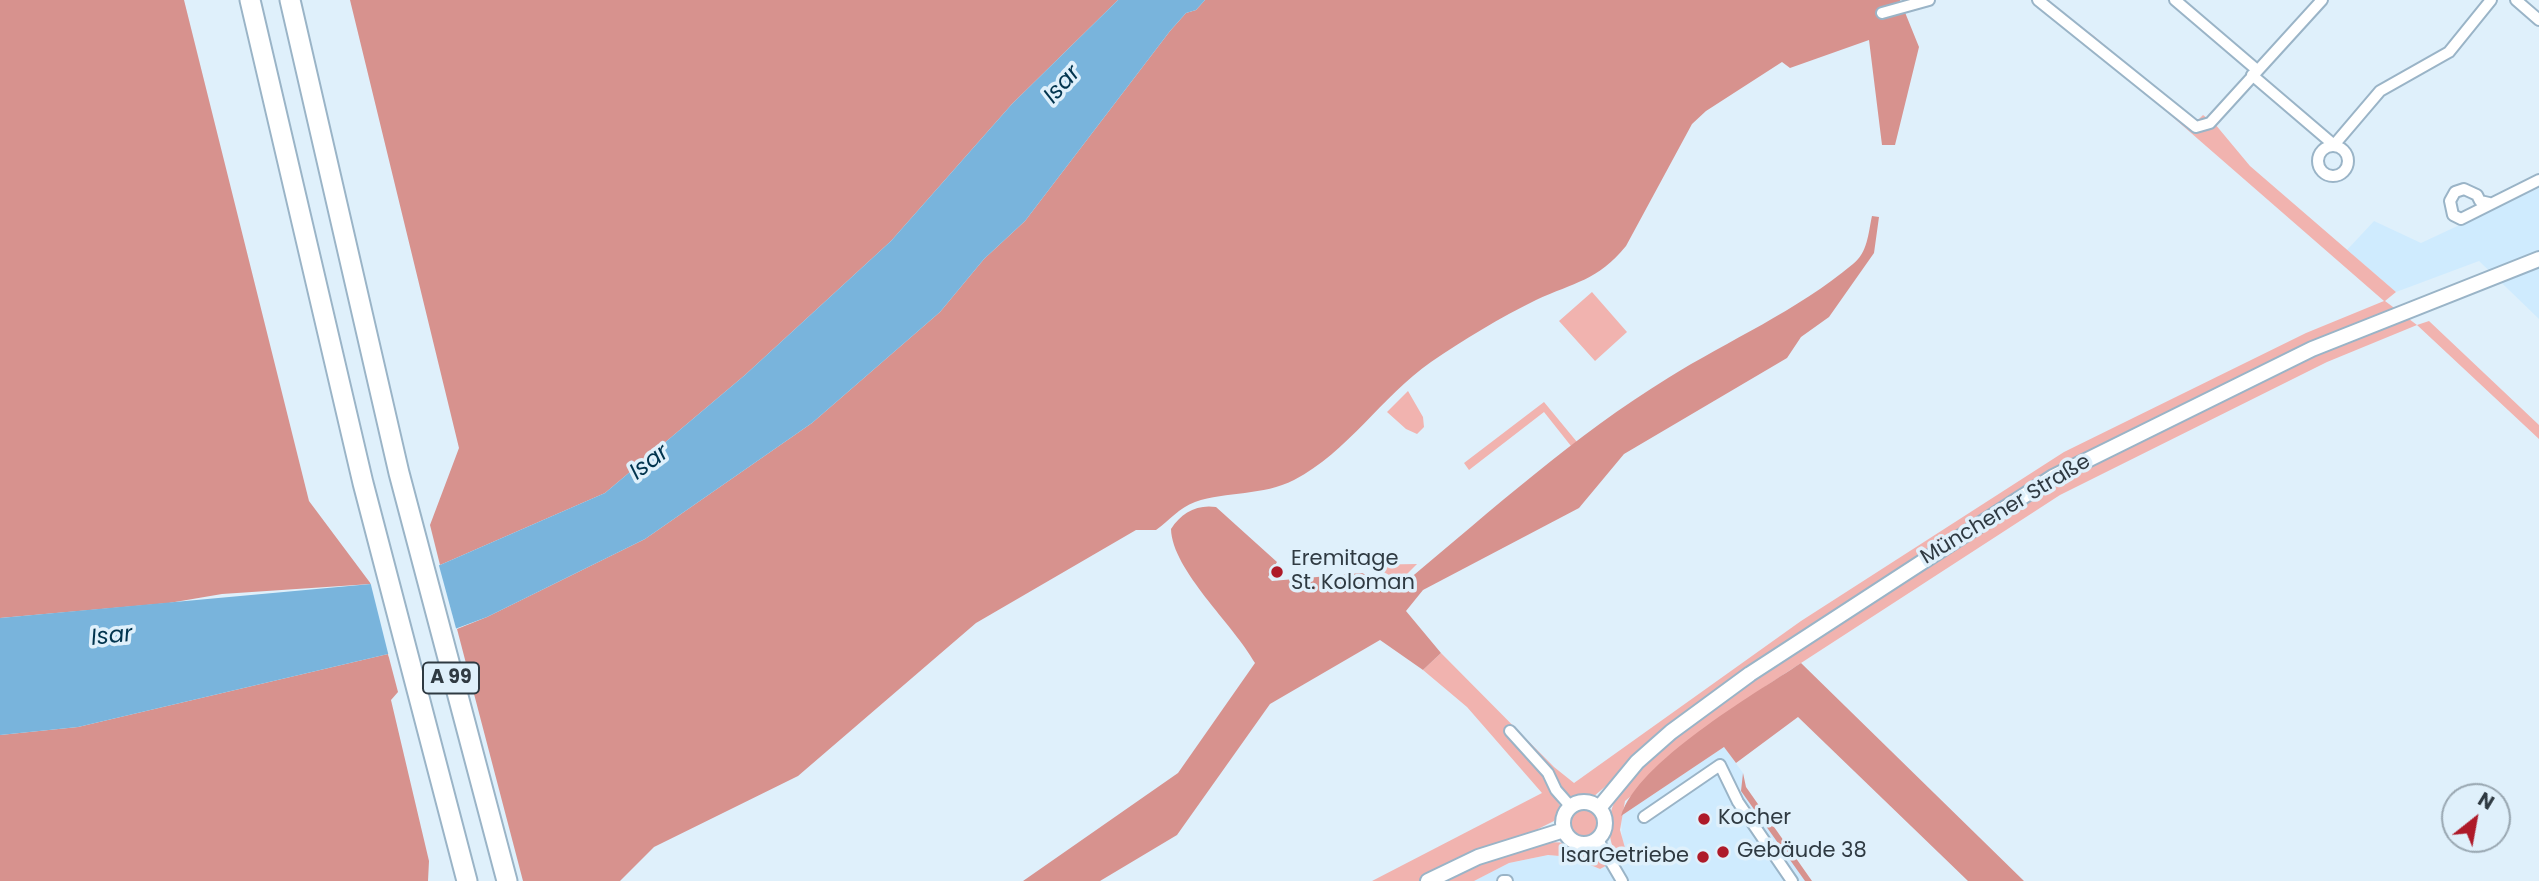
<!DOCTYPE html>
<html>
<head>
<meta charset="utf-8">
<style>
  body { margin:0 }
  #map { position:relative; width:2539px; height:881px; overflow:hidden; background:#dff0fb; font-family:Poppins,sans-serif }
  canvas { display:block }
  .north { position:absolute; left:2441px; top:783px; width:70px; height:70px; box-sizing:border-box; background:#dff0fb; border:2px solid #99a7b1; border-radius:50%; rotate:31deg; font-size:19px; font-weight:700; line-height:28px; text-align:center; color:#2f3a42 }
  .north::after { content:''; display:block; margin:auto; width:24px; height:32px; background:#ae1a29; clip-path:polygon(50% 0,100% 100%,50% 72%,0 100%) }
</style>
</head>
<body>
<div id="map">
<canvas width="2539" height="881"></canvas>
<div class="north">N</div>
</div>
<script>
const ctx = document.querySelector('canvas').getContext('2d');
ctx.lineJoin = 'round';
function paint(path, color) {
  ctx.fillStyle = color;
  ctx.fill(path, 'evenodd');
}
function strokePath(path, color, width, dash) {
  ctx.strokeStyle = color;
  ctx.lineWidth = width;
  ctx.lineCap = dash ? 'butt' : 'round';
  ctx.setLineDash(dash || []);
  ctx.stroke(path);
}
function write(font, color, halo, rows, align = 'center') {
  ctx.font = font + ' Poppins,sans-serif';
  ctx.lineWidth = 7;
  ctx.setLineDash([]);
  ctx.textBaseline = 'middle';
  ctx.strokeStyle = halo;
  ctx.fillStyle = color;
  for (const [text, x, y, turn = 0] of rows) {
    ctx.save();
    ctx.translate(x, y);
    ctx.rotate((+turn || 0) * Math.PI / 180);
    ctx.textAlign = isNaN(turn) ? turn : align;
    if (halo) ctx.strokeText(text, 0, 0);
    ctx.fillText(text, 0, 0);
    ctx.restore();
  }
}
const built = new Path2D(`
  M2539,188V319L2479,261L2396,292L2347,250L2374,221L2421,243Z
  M1724,747L1743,773V792L1808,881H1473L1509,863L1548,855L1571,857L1600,869L1627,855L1622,844L1621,816Z`);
const green = new Path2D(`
  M2045,0L2094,36L2195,123L2203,115L2215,124L2250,166L2396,292L2385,301L2417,325L2429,321L2539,425V439L2417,325L2327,362L2060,495L1801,663L1766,686L1625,801L1620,830L1627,855L1600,869L1571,857L1548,855L1509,863L1474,881H1372L1542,793L1467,707L1423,670L1441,653L1554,767L1574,783L1801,621L2064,452L2306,333L2384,301L2090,45ZM1607,785L1618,795C1608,812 1606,831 1614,850L1601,859C1587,845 1563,840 1543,843L1538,829L1554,821L1561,807L1553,795L1560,790L1572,799L1582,795L1593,797Z
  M1592,292L1627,332L1595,361L1559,321Z
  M1408,391L1423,417L1424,427L1417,434L1406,429L1387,412Z
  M1544,402L1577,442L1571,446L1544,412L1469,470L1464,463Z
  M1417,564L1400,581L1380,570L1358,565Z
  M1569 823a15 15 0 1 1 30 0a15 15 0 1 1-30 0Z`);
const forest = new Path2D(`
  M0,0H184L309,501L371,584L222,594L169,603L0,618Z
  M350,0H1118L1012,104L891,241L745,375L605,493L440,565L430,525L459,448Z
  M1205,0H1900L1919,47L1895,145H1882L1869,40L1790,68L1782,62L1706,111L1692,124L1626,246C1597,281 1575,282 1536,300C1501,317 1463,340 1431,362C1381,397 1348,452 1294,480C1263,496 1227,491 1195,502C1179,508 1170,520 1156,530H1136L976,623L798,776L654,847L620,881H523L457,629L487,617L645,539L812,423L940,312L984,259L1025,221L1170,31L1186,13L1196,10Z
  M1872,216L1879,217L1874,253L1829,317L1801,337L1787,358L1624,454L1579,508L1423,590L1406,611L1441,653L1423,670L1380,640L1270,704L1177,835L1100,881H1023L1178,773L1255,663C1234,625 1172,570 1171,529C1181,513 1197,504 1216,507L1277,562L1268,577L1272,581L1362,573L1400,590L1408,580C1492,510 1575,435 1668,378C1729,340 1797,311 1853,264C1868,252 1868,234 1872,216Z
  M388,654L398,692L391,700L429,861L428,881H0V735L78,727Z
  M1801,663L2024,881H1968L1798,717L1736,763L1724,747L1621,816C1637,762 1753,695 1801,663Z
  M1743,773L1746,787L1812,881H1805L1741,791Z`);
const water = new Path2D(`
  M1118,0H1205L1196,10L1186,13L1170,31L1025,221L984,259L940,312L812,423L645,539L487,617L388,654L78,727L0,735V618L371,584L440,565L605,493L745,375L891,241L1012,104Z`);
const pier = new Path2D(`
  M438,562L457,632L389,657L370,581Z`);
const minor = new Path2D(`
  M2038,0L2196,127L2210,123L2322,0
  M2175,0L2257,70
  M2516,0L2539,20
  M1882,13L1929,0
  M2252,75L2334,145L2380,91L2449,52L2491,0
  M2318 161a15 15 0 1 1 30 0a15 15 0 1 1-30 0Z
  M2489,203L2480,201L2477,195L2464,189L2455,192L2450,201L2453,215L2461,219L2539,180
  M1510,731L1548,773L1556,790L1571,807
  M1644,817L1720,765L1738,802L1792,881
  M1598,840L1622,881
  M1503,881H1507`);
const secondary = new Path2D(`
  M1563 823a21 21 0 1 1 42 0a21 21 0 1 1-42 0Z
  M1599,808L1637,762L1671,732L1750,674L2053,477L2312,349L2539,259
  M1428,881L1478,857L1564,830`);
const motorway = new Path2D(`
  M250,0L363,483L467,881
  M290,0L399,473L507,881`);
const markers = [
  [1277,572,7,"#ae1a29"],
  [1704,819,7,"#ae1a29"],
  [1723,852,7,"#ae1a29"],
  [1703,857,7,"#ae1a29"]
];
const shields = [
  [451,678,56]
];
const shieldNames = [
  ["A 99",451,678]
];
const streetNames = [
  ["Münchener Straße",2006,510,-31]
];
const poiNames = [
  ["Eremitage",1291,560],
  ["St. Koloman",1291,584],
  ["Kocher",1718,819],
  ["Gebäude 38",1737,852],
  ["IsarGetriebe",1689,857,"right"]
];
const waterNames = [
  ["Isar",1063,85,-48],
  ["Isar",650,463,-37],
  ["Isar",112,637,-6]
];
paint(built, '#cfebfe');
paint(green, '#f1b3af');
paint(forest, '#d7928e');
paint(water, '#79b4dc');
paint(pier, '#dff0fb');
strokePath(minor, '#9ab4c7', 14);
strokePath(secondary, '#9ab4c7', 18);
strokePath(motorway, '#9ab4c7', 23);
strokePath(minor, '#fff', 10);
strokePath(secondary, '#fff', 14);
strokePath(motorway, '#fff', 19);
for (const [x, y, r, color] of markers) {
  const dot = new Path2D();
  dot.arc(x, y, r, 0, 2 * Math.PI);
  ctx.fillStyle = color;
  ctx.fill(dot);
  strokePath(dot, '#dff0fb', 2.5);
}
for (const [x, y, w] of shields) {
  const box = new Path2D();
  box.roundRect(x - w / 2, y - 15.5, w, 31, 5);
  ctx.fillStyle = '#dff0fb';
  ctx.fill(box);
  strokePath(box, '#2f3a42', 2);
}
write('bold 19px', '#2f3a42', null, shieldNames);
write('21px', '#2f3a42', '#dff0fb', streetNames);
write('21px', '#2f3a42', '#dff0fb', poiNames, 'left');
write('italic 23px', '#01344e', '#dff0fb', waterNames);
</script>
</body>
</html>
